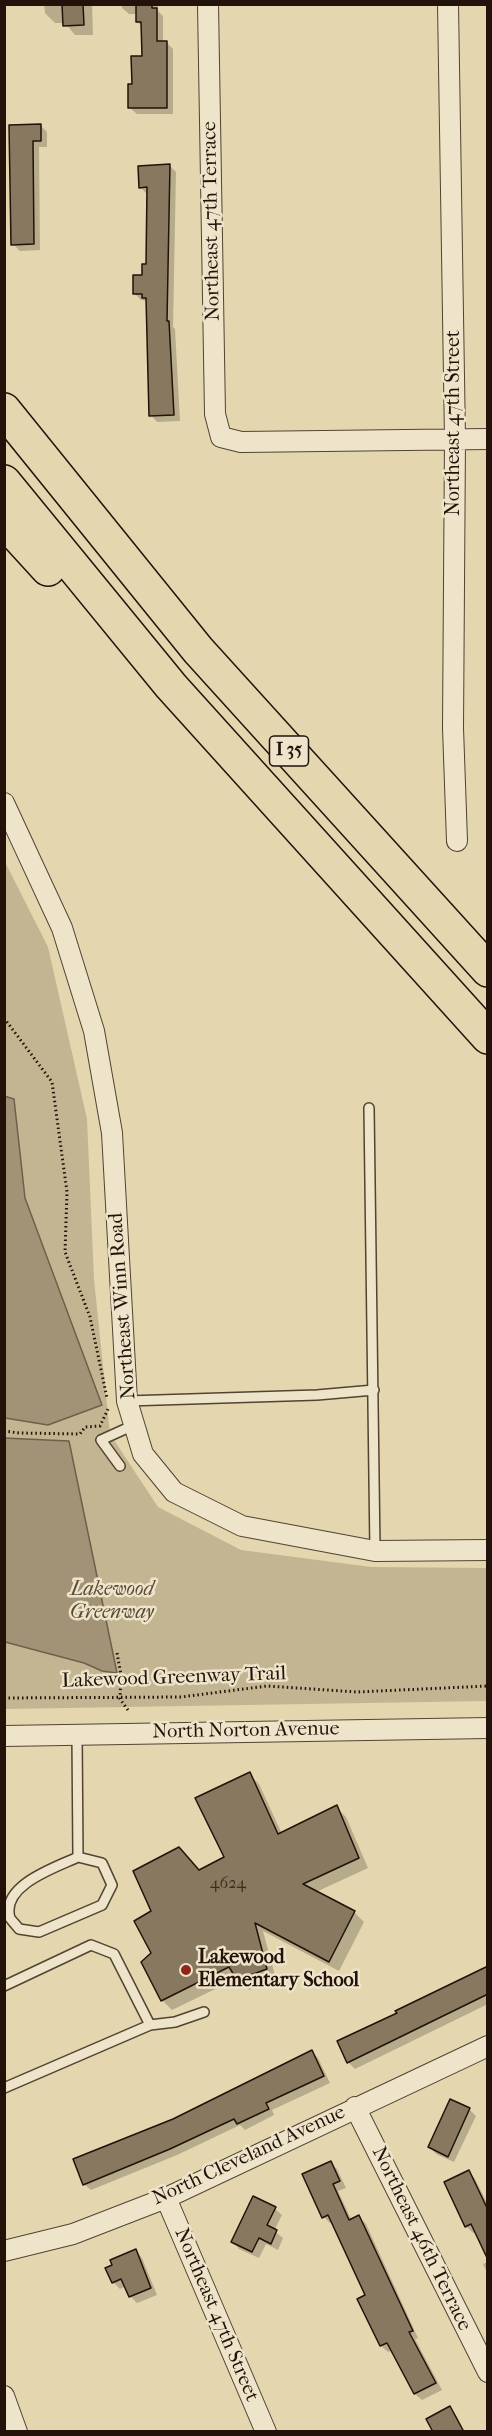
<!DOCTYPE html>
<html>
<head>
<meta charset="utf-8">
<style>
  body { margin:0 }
  #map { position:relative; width:492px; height:2436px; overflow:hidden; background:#e4d6ae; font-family:"IM FELL French Canon",serif }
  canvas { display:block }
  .frame { position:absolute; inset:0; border:6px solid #22120a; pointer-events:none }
</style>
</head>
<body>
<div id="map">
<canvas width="492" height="2436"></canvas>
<div class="frame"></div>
</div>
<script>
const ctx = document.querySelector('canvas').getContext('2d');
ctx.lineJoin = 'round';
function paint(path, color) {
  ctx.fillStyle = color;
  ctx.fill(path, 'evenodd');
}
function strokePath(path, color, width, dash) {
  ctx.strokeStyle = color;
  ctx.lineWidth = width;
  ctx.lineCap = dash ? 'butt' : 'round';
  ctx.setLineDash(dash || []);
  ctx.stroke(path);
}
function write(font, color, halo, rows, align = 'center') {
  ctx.font = font + ' "IM FELL French Canon",serif';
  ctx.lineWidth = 5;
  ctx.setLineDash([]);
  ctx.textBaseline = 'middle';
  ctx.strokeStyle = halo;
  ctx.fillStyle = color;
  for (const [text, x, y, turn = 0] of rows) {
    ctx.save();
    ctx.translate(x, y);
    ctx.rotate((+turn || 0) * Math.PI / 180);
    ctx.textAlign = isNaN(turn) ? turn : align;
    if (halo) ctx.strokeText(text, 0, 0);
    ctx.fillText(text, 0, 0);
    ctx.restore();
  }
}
const green = new Path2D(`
  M4,860L48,947L87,1119L94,1279L110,1434L158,1507L241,1550L371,1567L487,1568V1701L5,1709Z`);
const water = new Path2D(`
  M4,1096L14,1099L25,1198L102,1405L48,1425L5,1418Z
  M4,1438L69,1441L117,1673L102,1671L84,1663L5,1642Z`);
const shadow = new Path2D(`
  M44,4H92L93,35H75L65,23H55L45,13Z
  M122,4H158V11L163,16V43L166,42L173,49V114H137L130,108L134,85L144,57L142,27L137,21V14H129L122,8Z
  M40,125L47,132V147H39L40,250L20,251L13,244L10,126Z
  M169,165L176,172L173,327L175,329L180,421L157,422L151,415L147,301L141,300L134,293L148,265L147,194L140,187Z
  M249,1774L259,1784L282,1834L336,1807L346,1817L368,1868L316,1892L354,1912L364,1922L339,1971L263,1931L276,1979L249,1990L238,1978L172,2010L162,2000L143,1963L153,1953V1912L199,1871L226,1858Z
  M488,1967V2004L355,2069L348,2062L339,2042L398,2014Z
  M312,2052L318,2058L330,2083L272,2110L274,2115L245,2130L240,2125L177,2155L91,2190L84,2184L173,2120Z
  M469,2109L476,2116L454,2162L436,2154L430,2147Z
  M330,2163L337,2169L346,2188L338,2191L352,2221L359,2217L366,2224L418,2338L415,2339L442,2390L422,2400L415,2394L392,2350L388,2352L381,2346L367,2296L333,2222L330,2223L324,2217Z
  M469,2172L475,2179L488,2205V2256L476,2231L473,2233L466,2226Z
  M275,2209L282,2215L274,2231L283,2238L278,2250L266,2244L259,2258L239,2249L233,2242Z
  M136,2251L142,2258L157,2295L137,2303L130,2296L126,2286L120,2289L113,2282Z
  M488,2262V2274L483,2264Z
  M449,2408L456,2415L465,2432H435Z`);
const building = new Path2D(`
  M62,4H83L84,25L63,26Z
  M136,4H152V8H157V41H167V108H128V84H132L131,56H142L141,22H136Z
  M41,124V141H33L34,244L11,245L9,125Z
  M170,164L167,321H169L174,415L149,416L146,298H142V294H133V275H142V264H146L147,187L139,188L138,166Z
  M250,1772L278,1834L337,1805L359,1858L303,1884L355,1911L329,1962L255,1923L267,1969L237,1980L229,1967L161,2001L141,1962L151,1953L134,1921L151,1911L133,1871L179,1847L199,1870L224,1857L195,1798Z
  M488,1966V1994L347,2063L337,2041L397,2013L395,2011Z
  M312,2050L324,2076L266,2103L269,2109L237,2124L234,2119L170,2149L83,2185L73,2159L173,2119Z
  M450,2099L470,2108L448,2157L428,2147Z
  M331,2161L340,2181L333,2184L349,2220L359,2215L413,2331L409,2332L436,2383L414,2394L387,2343L380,2346L357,2299L365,2295L328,2215L322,2218L302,2174Z
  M469,2170L488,2210V2260L471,2224L465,2227L444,2182Z
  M253,2196L276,2207L267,2225L277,2230L271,2244L259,2238L252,2252L231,2242Z
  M136,2249L151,2288L129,2297L121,2279L112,2283L105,2268L112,2265L110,2260Z
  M450,2406L464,2432H433L426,2419Z`);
const path = new Path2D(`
  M4,1018L52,1082L67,1192L65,1252L90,1317L107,1398
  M4,1431L19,1433L80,1434L85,1427L100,1426L109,1407
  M117,1653L121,1675L120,1699L128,1710
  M4,1698L181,1697L267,1686L357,1692L488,1686`);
const service = new Path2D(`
  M369,1108L375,1551
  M127,1401L317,1395L374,1390
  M120,1466L101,1440L134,1425
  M77,1735L78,1857C57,1867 0,1885 10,1918C12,1921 17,1926 19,1929L39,1932L102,1905L112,1885L102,1863L78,1857
  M4,1986L91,1945L114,1954L150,2025
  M4,2088L150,2025L175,2022L204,2012`);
const minor = new Path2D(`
  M208,4L215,414L221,437L241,442L488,439
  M448,4L455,439L453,728L457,841
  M4,803L62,928L94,1031L112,1133L127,1401L143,1454L174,1492L242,1526L375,1551L488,1550
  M4,1736L488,1728
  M355,2107L488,2372
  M166,2198L266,2432
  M4,2251L73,2234L166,2198L488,2046
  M4,2396L17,2432`);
const motorway = new Path2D(`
  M4,410L198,650L488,970
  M4,482L171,686L488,1037
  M4,521L48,569`);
const markers = [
  [186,1970,6,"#8f2418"]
];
const numberNames = [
  ["4624",228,1884]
];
const shields = [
  [289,751,39]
];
const shieldNames = [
  ["I 35",289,751]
];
const streetNames = [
  ["Northeast 47th Terrace",212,221,-91],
  ["Northeast 47th Street",454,423,-90],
  ["Northeast Winn Road",123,1306,-94],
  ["Lakewood Greenway Trail",174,1678,-2],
  ["North Norton Avenue",246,1731,-1],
  ["North Cleveland Avenue",249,2156,-25],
  ["Northeast 46th Terrace",421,2239,64],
  ["Northeast 47th Street",216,2315,67]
];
const parkNames = [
  ["Lakewood",112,1590],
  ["Greenway",112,1613]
];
const poiNames = [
  ["Lakewood",198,1958],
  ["Elementary School",198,1981]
];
paint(green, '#c3b592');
paint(water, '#a29376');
strokePath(water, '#6f5f4b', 1.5);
paint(shadow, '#0003');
paint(building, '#87785f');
strokePath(building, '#22120a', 1.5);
strokePath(service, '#524333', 12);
strokePath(minor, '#524333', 22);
strokePath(motorway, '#22120a', 36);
strokePath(path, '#22120a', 3, [1.5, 3]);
strokePath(service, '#ede4ca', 9);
strokePath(minor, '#ede4ca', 20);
strokePath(motorway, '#e4d6ae', 33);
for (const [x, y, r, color] of markers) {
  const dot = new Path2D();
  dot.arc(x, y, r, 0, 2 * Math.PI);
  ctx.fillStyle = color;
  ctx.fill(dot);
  strokePath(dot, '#ede4ca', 2);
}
write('16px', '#3b2c1f', null, numberNames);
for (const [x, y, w] of shields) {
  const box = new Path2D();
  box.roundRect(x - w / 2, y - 15, w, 30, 4.5);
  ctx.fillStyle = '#ede4ca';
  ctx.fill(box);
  strokePath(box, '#22120a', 1.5);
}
write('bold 18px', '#22120a', null, shieldNames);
write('20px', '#22120a', '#ede4ca', streetNames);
write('italic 20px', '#5a4b3a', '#ede4ca', parkNames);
write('bold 20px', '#22120a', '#ede4ca', poiNames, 'left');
</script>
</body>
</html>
